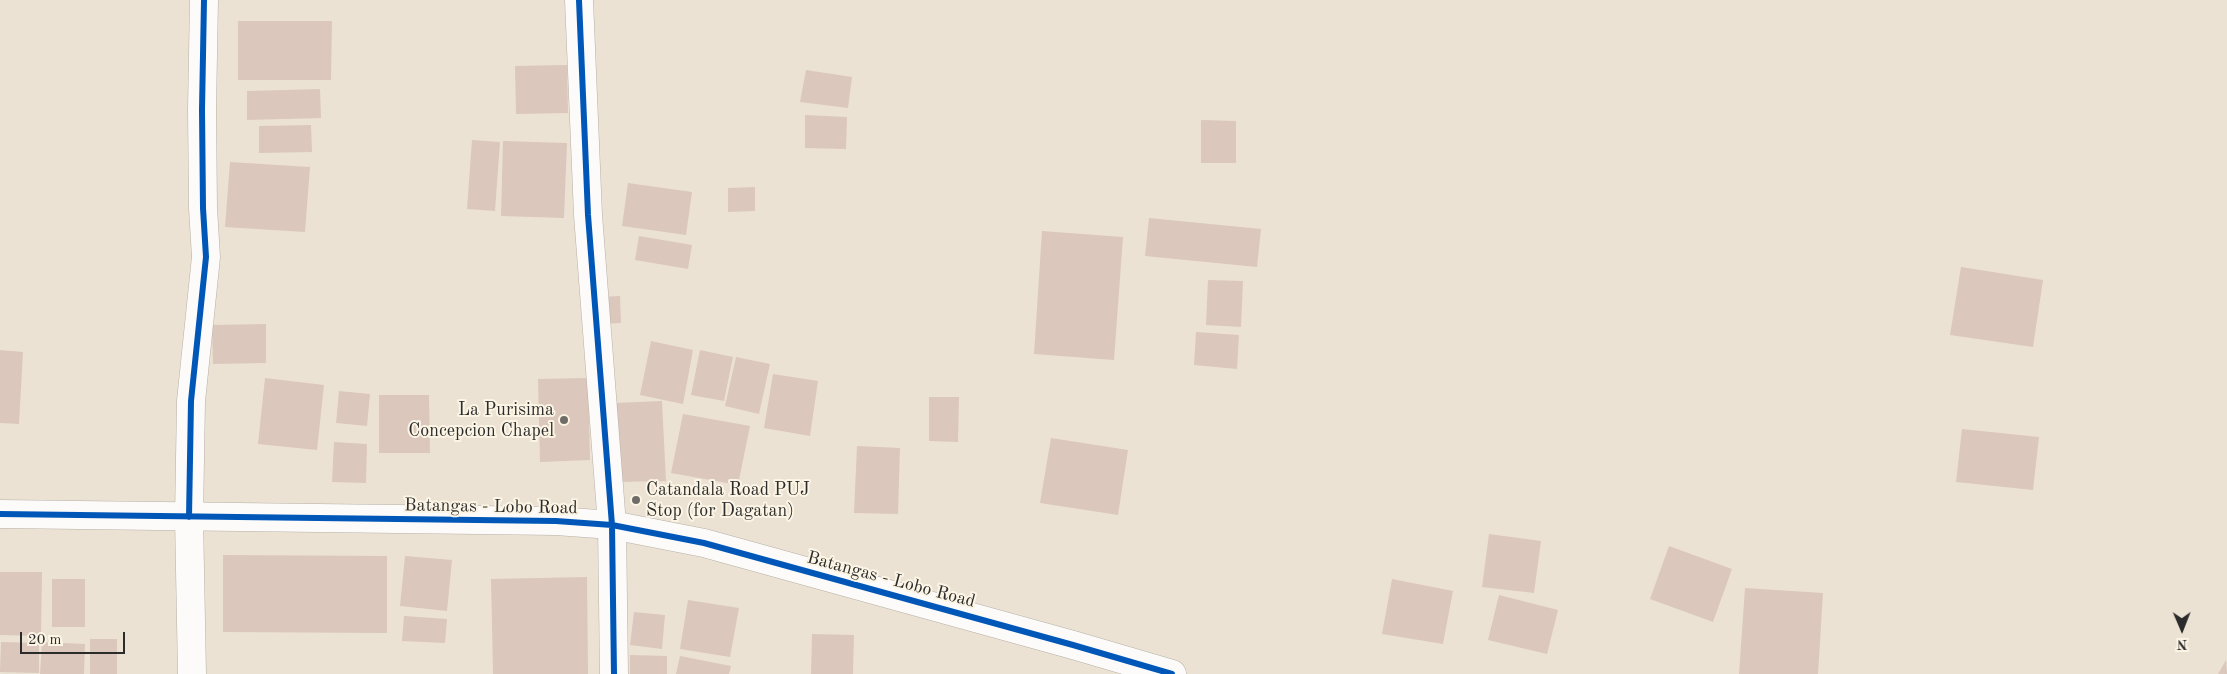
<!DOCTYPE html>
<html>
<head>
<meta charset="utf-8">
<style>
  body { margin:0 }
  #map { position:relative; width:2227px; height:674px; overflow:hidden; background:#ece2d4; font-family:"Old Standard TT",serif }
  canvas { display:block }
  .north { position:absolute; left:2157px; top:604px; width:50px; height:50px; -webkit-text-stroke:4px #fcf5e5; paint-order:stroke; rotate:179deg; font-size:14px; font-weight:700; line-height:20px; text-align:center; color:#2b2b2b }
  .north::after { content:''; display:block; margin:auto; width:18px; height:22px; background:#2b2b2b; clip-path:polygon(50% 0,100% 100%,50% 72%,0 100%) }
  .scale { position:absolute; left:20px; top:632px; width:105px; height:22px; box-sizing:border-box; border:2px solid #2b2b2b; border-top:0; padding-left:6px; font-size:15px; line-height:18px; white-space:nowrap; color:#2b2b2b; -webkit-text-stroke:4px #fcf5e5; paint-order:stroke }
</style>
</head>
<body>
<div id="map">
<canvas width="2227" height="674"></canvas>
<div class="north">N</div>
<div class="scale">20 m</div>
</div>
<script>
const ctx = document.querySelector('canvas').getContext('2d');
ctx.lineJoin = 'round';
function paint(path, color) {
  ctx.fillStyle = color;
  ctx.fill(path, 'evenodd');
}
function strokePath(path, color, width, dash) {
  ctx.strokeStyle = color;
  ctx.lineWidth = width;
  ctx.lineCap = dash ? 'butt' : 'round';
  ctx.setLineDash(dash || []);
  ctx.stroke(path);
}
function write(font, color, halo, rows, align = 'center') {
  ctx.font = font + ' "Old Standard TT",serif';
  ctx.lineWidth = 4;
  ctx.setLineDash([]);
  ctx.textBaseline = 'middle';
  ctx.strokeStyle = halo;
  ctx.fillStyle = color;
  for (const [text, x, y, turn = 0] of rows) {
    ctx.save();
    ctx.translate(x, y);
    ctx.rotate((+turn || 0) * Math.PI / 180);
    ctx.textAlign = isNaN(turn) ? turn : align;
    if (halo) ctx.strokeText(text, 0, 0);
    ctx.fillText(text, 0, 0);
    ctx.restore();
  }
}
const building = new Path2D(`
  M238,21H332L331,80H238Z
  M567,65L568,113L516,114L515,66Z
  M806,70L852,77L848,108L800,102Z
  M320,89L321,118L247,120V91Z
  M805,115L847,117L846,149L805,148Z
  M1201,120L1236,121V163H1201Z
  M311,125L312,152L259,153V126Z
  M472,140L500,142L495,211L467,209Z
  M503,141L567,143L564,218L501,216Z
  M230,162L310,167L305,232L225,227Z
  M628,183L692,192L686,235L622,226Z
  M755,187V211L728,212V188Z
  M1149,218L1261,229L1257,267L1145,256Z
  M1042,231L1123,237L1114,360L1034,354Z
  M639,236L692,245L688,269L635,260Z
  M1961,267L2043,280L2033,347L1950,335Z
  M1208,280L1243,281L1241,327L1206,325Z
  M620,296L621,323L601,324L600,297Z
  M266,324V363L213,364L212,325Z
  M1196,332L1239,335L1237,369L1194,365Z
  M651,341L693,350L683,404L640,395Z
  M0,350L23,352L19,424L0,423Z
  M700,350L733,357L724,401L691,395Z
  M736,357L770,364L759,414L725,406Z
  M773,374L818,381L810,436L764,428Z
  M265,378L324,385L317,450L258,444Z
  M588,378L590,460L540,462L538,379Z
  M339,391L370,394L367,426L336,423Z
  M379,395H429L430,453H379Z
  M929,397H959L958,442L929,441Z
  M662,401L666,481L619,482L615,403Z
  M683,414L750,426L738,485L671,473Z
  M1962,429L2039,437L2033,490L1956,482Z
  M1051,438L1128,450L1118,515L1040,503Z
  M334,442L367,444L366,483L332,482Z
  M857,446L900,448L898,514L854,513Z
  M1489,534L1541,541L1534,593L1482,587Z
  M1669,546L1732,569L1713,622L1650,599Z
  M223,555L387,556V633L223,632Z
  M405,556L452,560L447,611L400,606Z
  M0,572H42L41,636L0,635Z
  M587,577L588,674H493L491,579Z
  M52,579H85V627H52Z
  M1392,579L1453,591L1443,644L1382,634Z
  M1745,588L1823,593L1818,674H1739Z
  M1499,595L1558,610L1547,654L1488,640Z
  M688,600L739,608L730,657L680,649Z
  M634,612L665,615L662,649L630,645Z
  M404,616L447,619L445,643L402,641Z
  M812,634L854,635L853,674H811Z
  M90,639H117V674H90Z
  M1,642L39,643V673L0,672Z
  M42,642L85,644L84,674H40Z
  M630,655L667,656V674H630Z
  M680,656L731,666L729,674H676Z
  M2226,660L2227,674H2218Z`);
const minor = new Path2D(`
  M579,0L588,215L612,525L614,674
  M192,674L189,517L191,401L206,257L203,208L202,110L204,0`);
const major = new Path2D(`
  M0,514L556,521L612,525L704,543L1073,645L1172,674`);
const cycleway = new Path2D(`
  M579,0L588,215L612,525L614,674
  M0,514L556,521L612,525L704,543L1073,645L1172,674
  M189,517L191,401L206,257L203,208L202,110L204,0`);
const markers = [
  [564,420,5,"#6f6b66"],
  [636,500,5,"#6f6b66"]
];
const poiNames = [
  ["La Purisima",554,410],
  ["Concepcion Chapel",554,431],
  ["Catandala Road PUJ",646,490,"left"],
  ["Stop (for Dagatan)",646,511,"left"]
];
const streetNames = [
  ["Batangas - Lobo Road",491,507,1],
  ["Batangas - Lobo Road",891,580,15]
];
paint(building, '#dbc7bc');
strokePath(minor, '#b6afa6', 29);
strokePath(major, '#b6afa6', 29);
strokePath(minor, '#fcfbf9', 28);
strokePath(major, '#fcfbf9', 28);
strokePath(cycleway, '#0057b8', 6);
for (const [x, y, r, color] of markers) {
  const dot = new Path2D();
  dot.arc(x, y, r, 0, 2 * Math.PI);
  ctx.fillStyle = color;
  ctx.fill(dot);
  strokePath(dot, '#fcf5e5', 2);
}
write('18px', '#2b2b2b', '#fcf5e5', poiNames, 'right');
write('18px', '#2b2b2b', '#fcf5e5', streetNames);
</script>
</body>
</html>
